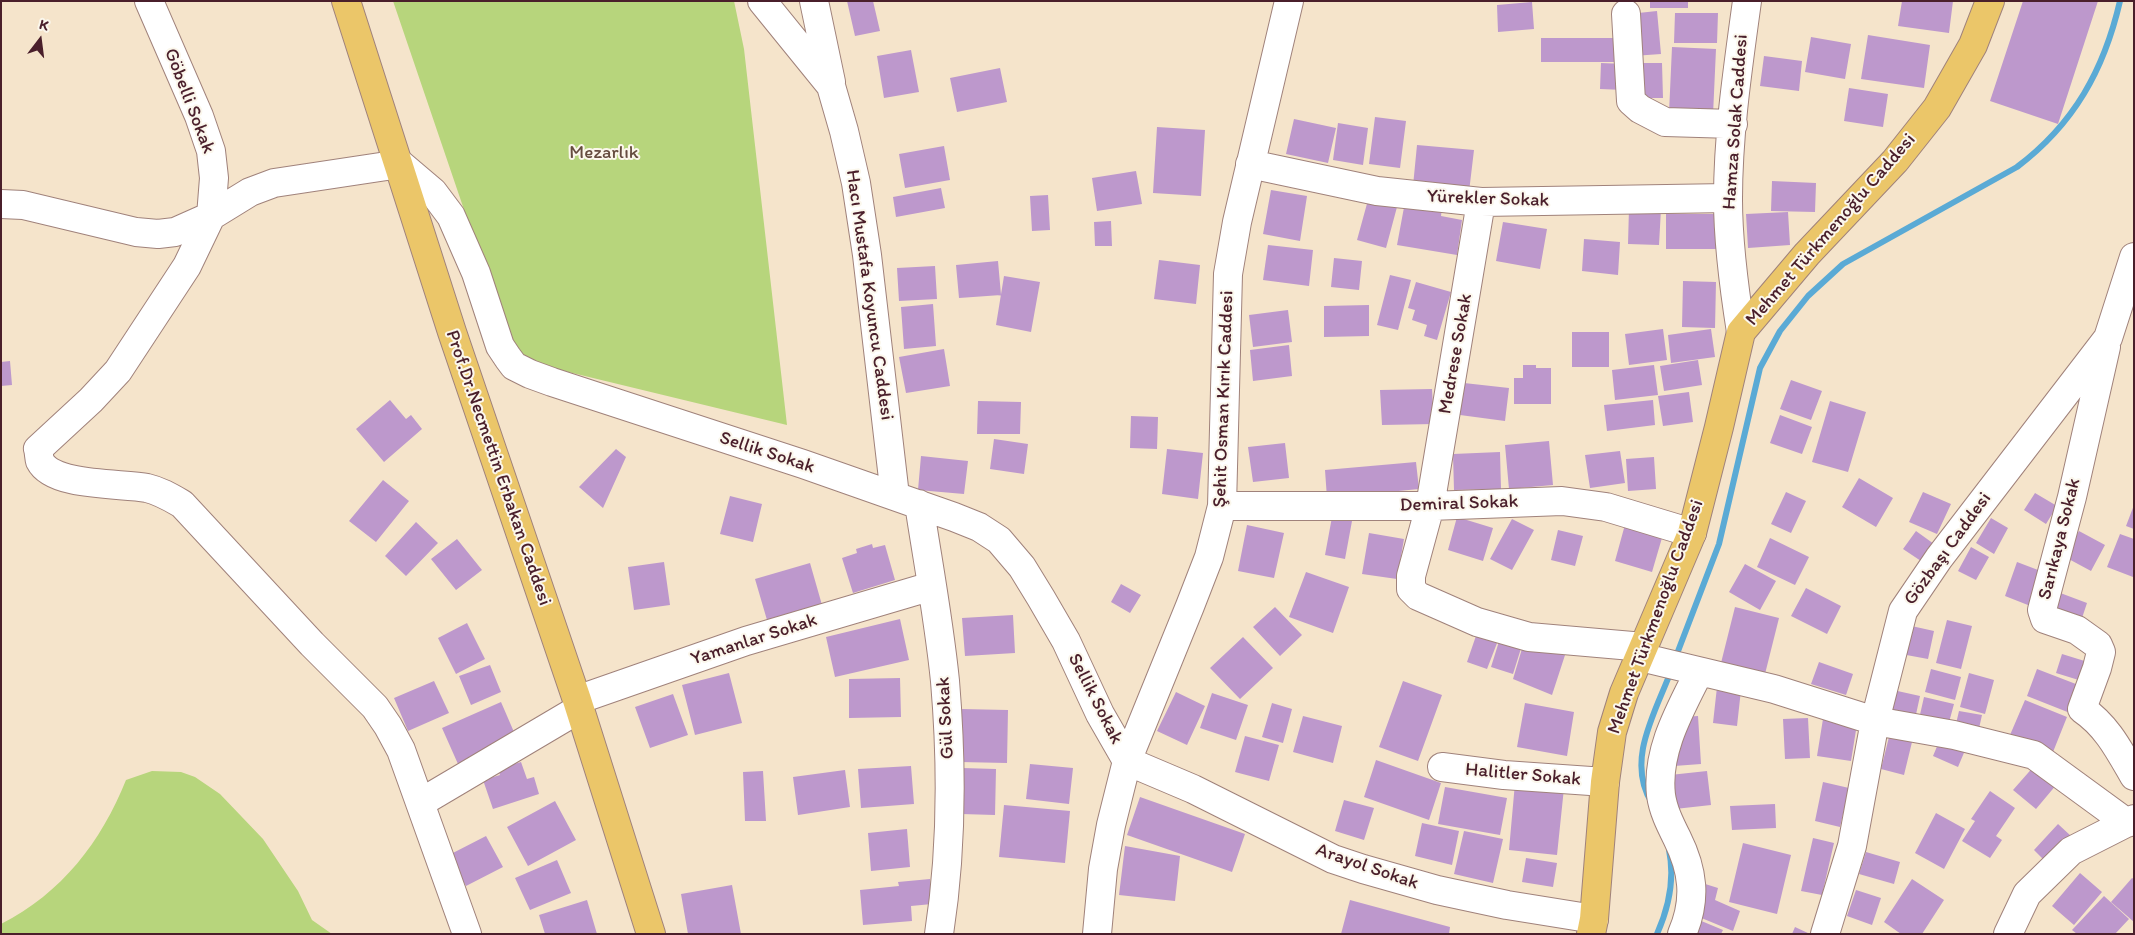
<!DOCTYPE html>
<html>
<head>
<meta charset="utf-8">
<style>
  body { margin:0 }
  #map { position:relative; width:2135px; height:935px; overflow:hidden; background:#f5e4cb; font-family:Itim,sans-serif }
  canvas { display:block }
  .frame { position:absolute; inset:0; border:2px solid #4a1f2b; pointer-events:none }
  .north { position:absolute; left:15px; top:15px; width:50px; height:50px; -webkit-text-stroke:4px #fbf7ec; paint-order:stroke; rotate:15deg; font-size:14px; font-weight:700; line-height:20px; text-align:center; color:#4a1f2b }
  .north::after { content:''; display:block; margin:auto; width:18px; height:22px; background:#4a1f2b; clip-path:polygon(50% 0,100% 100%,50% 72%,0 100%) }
</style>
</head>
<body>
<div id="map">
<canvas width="2135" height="935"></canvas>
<div class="frame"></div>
<div class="north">K</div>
</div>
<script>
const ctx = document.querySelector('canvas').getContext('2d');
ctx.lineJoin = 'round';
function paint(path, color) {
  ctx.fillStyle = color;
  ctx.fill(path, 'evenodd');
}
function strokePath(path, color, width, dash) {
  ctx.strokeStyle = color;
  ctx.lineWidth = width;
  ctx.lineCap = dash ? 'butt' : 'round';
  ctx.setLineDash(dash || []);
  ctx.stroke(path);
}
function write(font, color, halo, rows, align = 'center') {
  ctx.font = font + ' Itim,sans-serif';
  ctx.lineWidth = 4;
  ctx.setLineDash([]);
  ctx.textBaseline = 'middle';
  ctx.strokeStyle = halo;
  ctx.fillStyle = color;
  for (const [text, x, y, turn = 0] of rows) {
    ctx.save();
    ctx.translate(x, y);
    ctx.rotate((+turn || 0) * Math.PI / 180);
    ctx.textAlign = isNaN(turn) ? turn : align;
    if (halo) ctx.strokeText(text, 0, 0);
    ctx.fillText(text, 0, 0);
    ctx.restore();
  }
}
const green = new Path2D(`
  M393,1H734L744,49L787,425L527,362L507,336Z
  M152,771L181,772L195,777L220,794L263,839L298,891L312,920L332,934H1V924C62,893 101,842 126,780Z`);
const stream = new Path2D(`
  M1675,659L1719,544L1760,368L1780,331L1808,296L1843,264L2017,167C2074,124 2104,70 2120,1
  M1652,803C1625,761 1656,711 1671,671
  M1657,934C1669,907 1675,879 1669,850`);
const building = new Path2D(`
  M847,1H873L880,31L855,36Z
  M1650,1H1688V8H1650Z
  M1902,1H1953L1949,33L1898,26Z
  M2023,1H2098L2058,124L1990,101Z
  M1532,2L1534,29L1498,32L1497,5Z
  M1657,11L1661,54L1633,56L1629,14Z
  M1675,13H1718L1717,43H1674Z
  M1868,35L1930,45L1924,88L1861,79Z
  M1811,37L1851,44L1845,79L1805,72Z
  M1541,38H1627V62H1541Z
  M1672,47L1716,49L1713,115L1669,113Z
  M911,50L919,92L884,98L877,56Z
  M1764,56L1802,61L1799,91L1760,86Z
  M1601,63L1625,64L1624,90L1600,89Z
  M1635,63H1662L1663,98H1635Z
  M1000,68L1007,102L957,112L950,78Z
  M1849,88L1888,94L1883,127L1844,121Z
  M1375,117L1406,121L1400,168L1369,164Z
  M1294,119L1336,128L1328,163L1286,154Z
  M1338,123L1368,128L1363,165L1333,160Z
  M1157,127L1205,130L1201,196L1153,193Z
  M1417,145L1474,150L1469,192L1413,186Z
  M944,146L950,180L905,188L899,154Z
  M1136,171L1142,204L1097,211L1092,178Z
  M1772,181L1816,183L1815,212L1771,211Z
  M941,188L945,208L896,217L893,197Z
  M1271,190L1307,196L1300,241L1263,234Z
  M1048,195L1050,230L1032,231L1030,196Z
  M1368,200L1397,207L1386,248L1357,240Z
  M1405,202L1442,208L1441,216L1462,220L1457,255L1397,245Z
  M1629,208L1661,209L1659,245L1628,244Z
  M1788,212L1790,245L1748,248L1746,214Z
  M1666,214H1717V249H1666Z
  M1111,221L1112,246H1095L1094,222Z
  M1503,222L1547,229L1540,269L1496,261Z
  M1584,239L1620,242L1618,275L1582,271Z
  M1268,245L1313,250L1309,286L1263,280Z
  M1334,258L1362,261L1359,290L1331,287Z
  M1159,260L1200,265L1196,304L1154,299Z
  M998,261L1001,295L959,298L956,265Z
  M935,266L937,299L899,301L897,268Z
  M1390,275L1411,280L1398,330L1377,325Z
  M1004,276L1040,282L1031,332L996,325Z
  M1683,281L1716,282L1715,328L1682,327Z
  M1416,282L1451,292L1437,340L1424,336L1427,325L1412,320L1415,310L1408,308Z
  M933,304L936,346L904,349L901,307Z
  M1369,305V336L1324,337V306Z
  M1288,310L1292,342L1253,347L1249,315Z
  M1663,329L1667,360L1629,365L1625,334Z
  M1711,329L1715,357L1671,363L1668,335Z
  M1572,332H1609V367H1572Z
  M1289,345L1292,376L1253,381L1250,350Z
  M944,349L950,386L906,393L899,357Z
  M1698,360L1702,385L1664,391L1660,366Z
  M10,361L12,385L1,386V362Z
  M1523,365H1536V368H1551V404H1514V378H1523Z
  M1654,365L1658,395L1615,400L1612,370Z
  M1791,380L1822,391L1811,420L1780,409Z
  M1464,383L1509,388L1505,421L1460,415Z
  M1432,389L1434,424L1382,425L1380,390Z
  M1689,392L1693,422L1663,426L1658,396Z
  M390,400L406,419L411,415L422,429L384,462L356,429Z
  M1653,400L1655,425L1607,431L1604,405Z
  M978,401L1021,402L1020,434H977Z
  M1830,401L1866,412L1848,472L1812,462Z
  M1780,415L1812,427L1802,454L1770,443Z
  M1131,416L1158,417L1157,449L1130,448Z
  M994,439L1028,444L1024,474L990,469Z
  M1549,441L1553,485L1509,489L1505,445Z
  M1285,443L1289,478L1253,482L1248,447Z
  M616,449L626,457L603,508L579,487Z
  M1167,449L1203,453L1198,499L1162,494Z
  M1620,451L1625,483L1590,488L1585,455Z
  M1500,452L1501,489L1454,490L1453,454Z
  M921,456L968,461L964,494L918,490Z
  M1654,457L1656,489L1628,491L1626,459Z
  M1416,462L1419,489L1327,498L1325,470Z
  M1859,478L1893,498L1876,527L1842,507Z
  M383,480L409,501L376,542L349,521Z
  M1786,492L1806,501L1791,533L1771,524Z
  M1923,492L1951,504L1937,534L1909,522Z
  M2035,493L2057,506L2046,524L2024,510Z
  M730,496L762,504L753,542L720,534Z
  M2134,505V529L2126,526Z
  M1332,517L1352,521L1345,559L1325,555Z
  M1457,517L1493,528L1483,561L1448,550Z
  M1991,518L2008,528L1994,554L1976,543Z
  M1512,519L1534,530L1512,570L1490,559Z
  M1626,521L1664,531L1652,572L1615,561Z
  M416,522L438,543L406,576L385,556Z
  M1247,525L1284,533L1274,578L1238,571Z
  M1558,530L1583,536L1575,566L1551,560Z
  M1916,531L1934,544L1921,561L1903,549Z
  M2079,531L2105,545L2091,571L2065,557Z
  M1369,533L1404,539L1397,579L1362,574Z
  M2120,534L2134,539L2133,577L2107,567Z
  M1770,538L1809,557L1795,585L1757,567Z
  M457,539L482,570L456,590L431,559Z
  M872,544L873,548L885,545L895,580L853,593L842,558L857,553L856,549Z
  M1971,547L1989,557L1976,580L1958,571Z
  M664,562L670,605L634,610L628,567Z
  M2017,562L2046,573L2033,607L2005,596Z
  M810,563L822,605L767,620L755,579Z
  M1745,564L1776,581L1760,610L1729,592Z
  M1306,572L1349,587L1333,633L1289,617Z
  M1121,584L1141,595L1130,613L1111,602Z
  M1806,588L1841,606L1827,634L1791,616Z
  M2055,591L2087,603L2079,627L2046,616Z
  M1275,607L1302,635L1280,656L1253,627Z
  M1735,607L1779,618L1765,674L1721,663Z
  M1013,615L1015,653L965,656L962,618Z
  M900,619L909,660L835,677L826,637Z
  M1947,620L1972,626L1961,669L1936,663Z
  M467,623L485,659L456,674L438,638Z
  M1907,625L1934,631L1928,659L1901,654Z
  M1478,630L1499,638L1487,669L1467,662Z
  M1501,635L1523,642L1513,674L1491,667Z
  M1243,637L1273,668L1240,699L1210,668Z
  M1524,642L1566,652L1552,695L1513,679Z
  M2062,654L2091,663L2085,682L2056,673Z
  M1819,662L1853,674L1846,695L1811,684Z
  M490,665L501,692L471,705L459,676Z
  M1931,669L1961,677L1955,700L1925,692Z
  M2037,669L2081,686L2070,713L2027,696Z
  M729,673L742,723L695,735L682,685Z
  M1969,673L1994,680L1985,714L1960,707Z
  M900,678L901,717L849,718V679Z
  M434,681L449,713L408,731L394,698Z
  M1403,681L1442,695L1418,761L1379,747Z
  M1717,687L1741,690L1737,726L1713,723Z
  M1893,690L1920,696L1915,719L1888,713Z
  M1176,692L1205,706L1187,745L1157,731Z
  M1212,693L1248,705L1236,740L1200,728Z
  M673,694L688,735L650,748L635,707Z
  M1924,697L1954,704L1948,726L1919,719Z
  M2025,700L2067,717L2053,752L2010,735Z
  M501,702L517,739L458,764L442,728Z
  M1272,703L1292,709L1283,743L1262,737Z
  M1525,703L1574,712L1567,756L1517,747Z
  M961,709L1008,710L1007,763L960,762Z
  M1959,711L1982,715L1978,733L1955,728Z
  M1303,716L1342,726L1333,763L1293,752Z
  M1698,716L1701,764L1674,766L1682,717Z
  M1808,718L1810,758L1785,759L1783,719Z
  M1823,719L1857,724L1851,761L1817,756Z
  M1245,736L1279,745L1269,781L1235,772Z
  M1889,737L1912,742L1904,775L1881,769Z
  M1941,737L1966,748L1958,767L1933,756Z
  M1376,760L1441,783L1429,820L1364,797Z
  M521,762L527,779L534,777L539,794L493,809L483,780L500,775L498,769Z
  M1030,764L1073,768L1069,804L1026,799Z
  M2035,765L2057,784L2036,809L2013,790Z
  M911,766L914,804L861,808L858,769Z
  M962,768L996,769L995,815L961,814Z
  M845,770L850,807L798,815L793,777Z
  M763,771L766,821H745L743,772Z
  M1707,771L1711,805L1675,809L1670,775Z
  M1823,782L1849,788L1840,827L1815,821Z
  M1515,783L1564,788L1557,855L1509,850Z
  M1445,787L1507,798L1500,835L1438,824Z
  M1990,791L2015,808L1996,836L2002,840L1990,858L1962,841L1975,821L1971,819Z
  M1140,797L1245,834L1232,872L1127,835Z
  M1344,800L1374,808L1364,840L1335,831Z
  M555,801L576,840L528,866L507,827Z
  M1775,804L1776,828L1732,830L1730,806Z
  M1004,805L1070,811L1065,863L999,857Z
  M1936,813L1965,829L1944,869L1915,853Z
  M1422,823L1459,831L1452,865L1415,856Z
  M2058,824L2071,836L2047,863L2034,850Z
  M907,829L910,867L871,871L868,833Z
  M1464,831L1503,839L1493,883L1454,874Z
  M486,836L503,867L466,886L449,855Z
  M1813,838L1834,843L1822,895L1801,891Z
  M1743,843L1791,855L1777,914L1729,902Z
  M1125,846L1180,856L1175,901L1119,895Z
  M1866,852L1900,862L1894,884L1859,874Z
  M1526,858L1557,863L1553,887L1522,882Z
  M557,860L571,893L530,910L515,878Z
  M2080,873L2102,892L2074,925L2052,906Z
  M2132,878L2134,879V922L2111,902Z
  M930,879L932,904L911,906L912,921L863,925L860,890L899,886L898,882Z
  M1912,879L1944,900L1922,934H1901L1884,922Z
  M1702,883L1718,888L1715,900L1740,911L1733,931L1699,917Z
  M732,885L741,934H688L681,894Z
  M1856,890L1881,898L1872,925L1847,916Z
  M2104,896L2129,919L2115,934H2077L2072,930Z
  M587,900L597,934H545L539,915Z
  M1350,900L1450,927L1449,934H1341Z
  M1699,920L1723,930L1721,934H1693Z
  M1795,927L1810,934H1792Z`);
const minor = new Path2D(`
  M149,1L199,116L211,151L214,178L211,216L250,192L274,183L400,164L433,192L451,216L476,273L500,346L508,358L514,366L530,374L552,382L803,464L954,517L979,527L999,540L1022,567L1041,598L1066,641L1100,714L1127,761L1193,789L1333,859L1363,869L1437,890L1507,905L1594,919
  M762,1L831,86L844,131L856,183L867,255L895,496
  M814,1L831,82
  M1626,14L1631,101L1640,109L1665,122L1733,124
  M1250,164L1377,191L1481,202L1728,198
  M1481,202L1430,506L1411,576V589L1418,596L1477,622L1529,637L1644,647
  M1,204L23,205L136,232L158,234L175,232L211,216
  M211,216L187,266L118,371L91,400L38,449C39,452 39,458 40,461C53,487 122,483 147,488C160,491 170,497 182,504L312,644L375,707L388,726L401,750L467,934
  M1741,332C1734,288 1728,244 1728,199C1728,133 1738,67 1747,1
  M2106,347L2072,497L2042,610L2045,619L2077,630L2098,645L2101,652L2097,668L2082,709C2107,726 2119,750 2134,776
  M919,504C928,563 939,621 945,681C952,764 952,851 939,934
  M1222,506H1430L1562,501L1606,507L1692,533
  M1640,657L1774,689L1875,721L1954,735L2034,755L2127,823
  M577,700L746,641L932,586
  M1442,767L1504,775L1605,782
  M420,803L579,709
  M1097,934L1103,869L1111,825L1127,761L1190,606L1209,557L1222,506L1228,274L1237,222L1289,1
  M1682,934C1697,899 1693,870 1677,838C1670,824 1663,810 1661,795C1656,751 1680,710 1699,672
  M1825,934L1852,846L1875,721L1903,611L1939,558L2108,338L2134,257
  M2008,934L2027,894L2071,851L2134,819`);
const major = new Path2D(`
  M346,1L452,332L577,700L651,934
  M1591,934L1594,919L1605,782L1612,732L1624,693L1692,533L1719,427L1741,332L1807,254L1895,161L1937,108L1973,45L1990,1`);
const streetNames = [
  ["Göbelli Sokak",189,101,69],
  ["Hamza Solak Caddesi",1736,122,-86],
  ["Yürekler Sokak",1488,199,2],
  ["Mehmet Türkmenoğlu Caddesi",1831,230,-49],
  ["Hacı Mustafa Koyuncu Caddesi",869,295,82],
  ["Medrese Sokak",1456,354,-80],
  ["Şehit Osman Kırık Caddesi",1224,399,-88],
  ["Sellik Sokak",767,453,18],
  ["Prof.Dr.Necmettin Erbakan Caddesi",498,468,71],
  ["Demiral Sokak",1459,504,-2],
  ["Sarıkaya Sokak",2060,539,-76],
  ["Gözbaşı Caddesi",1948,549,-54],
  ["Mehmet Türkmenoğlu Caddesi",1656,617,-70],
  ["Yamanlar Sokak",754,640,-18],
  ["Sellik Sokak",1095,699,63],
  ["Gül Sokak",946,718,-93],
  ["Halitler Sokak",1523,775,5],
  ["Arayol Sokak",1367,867,19]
];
const parkNames = [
  ["Mezarlık",604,153]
];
paint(green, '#b7d57c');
strokePath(stream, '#5aaad5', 6);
paint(building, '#bd98cc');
strokePath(minor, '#a0827b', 30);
strokePath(major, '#a0827b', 30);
strokePath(minor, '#fff', 28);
strokePath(major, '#ebc669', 28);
write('19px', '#4a1f2b', '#fbf7ec', streetNames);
write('19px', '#654c3f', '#fbf7ec', parkNames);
</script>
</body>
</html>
